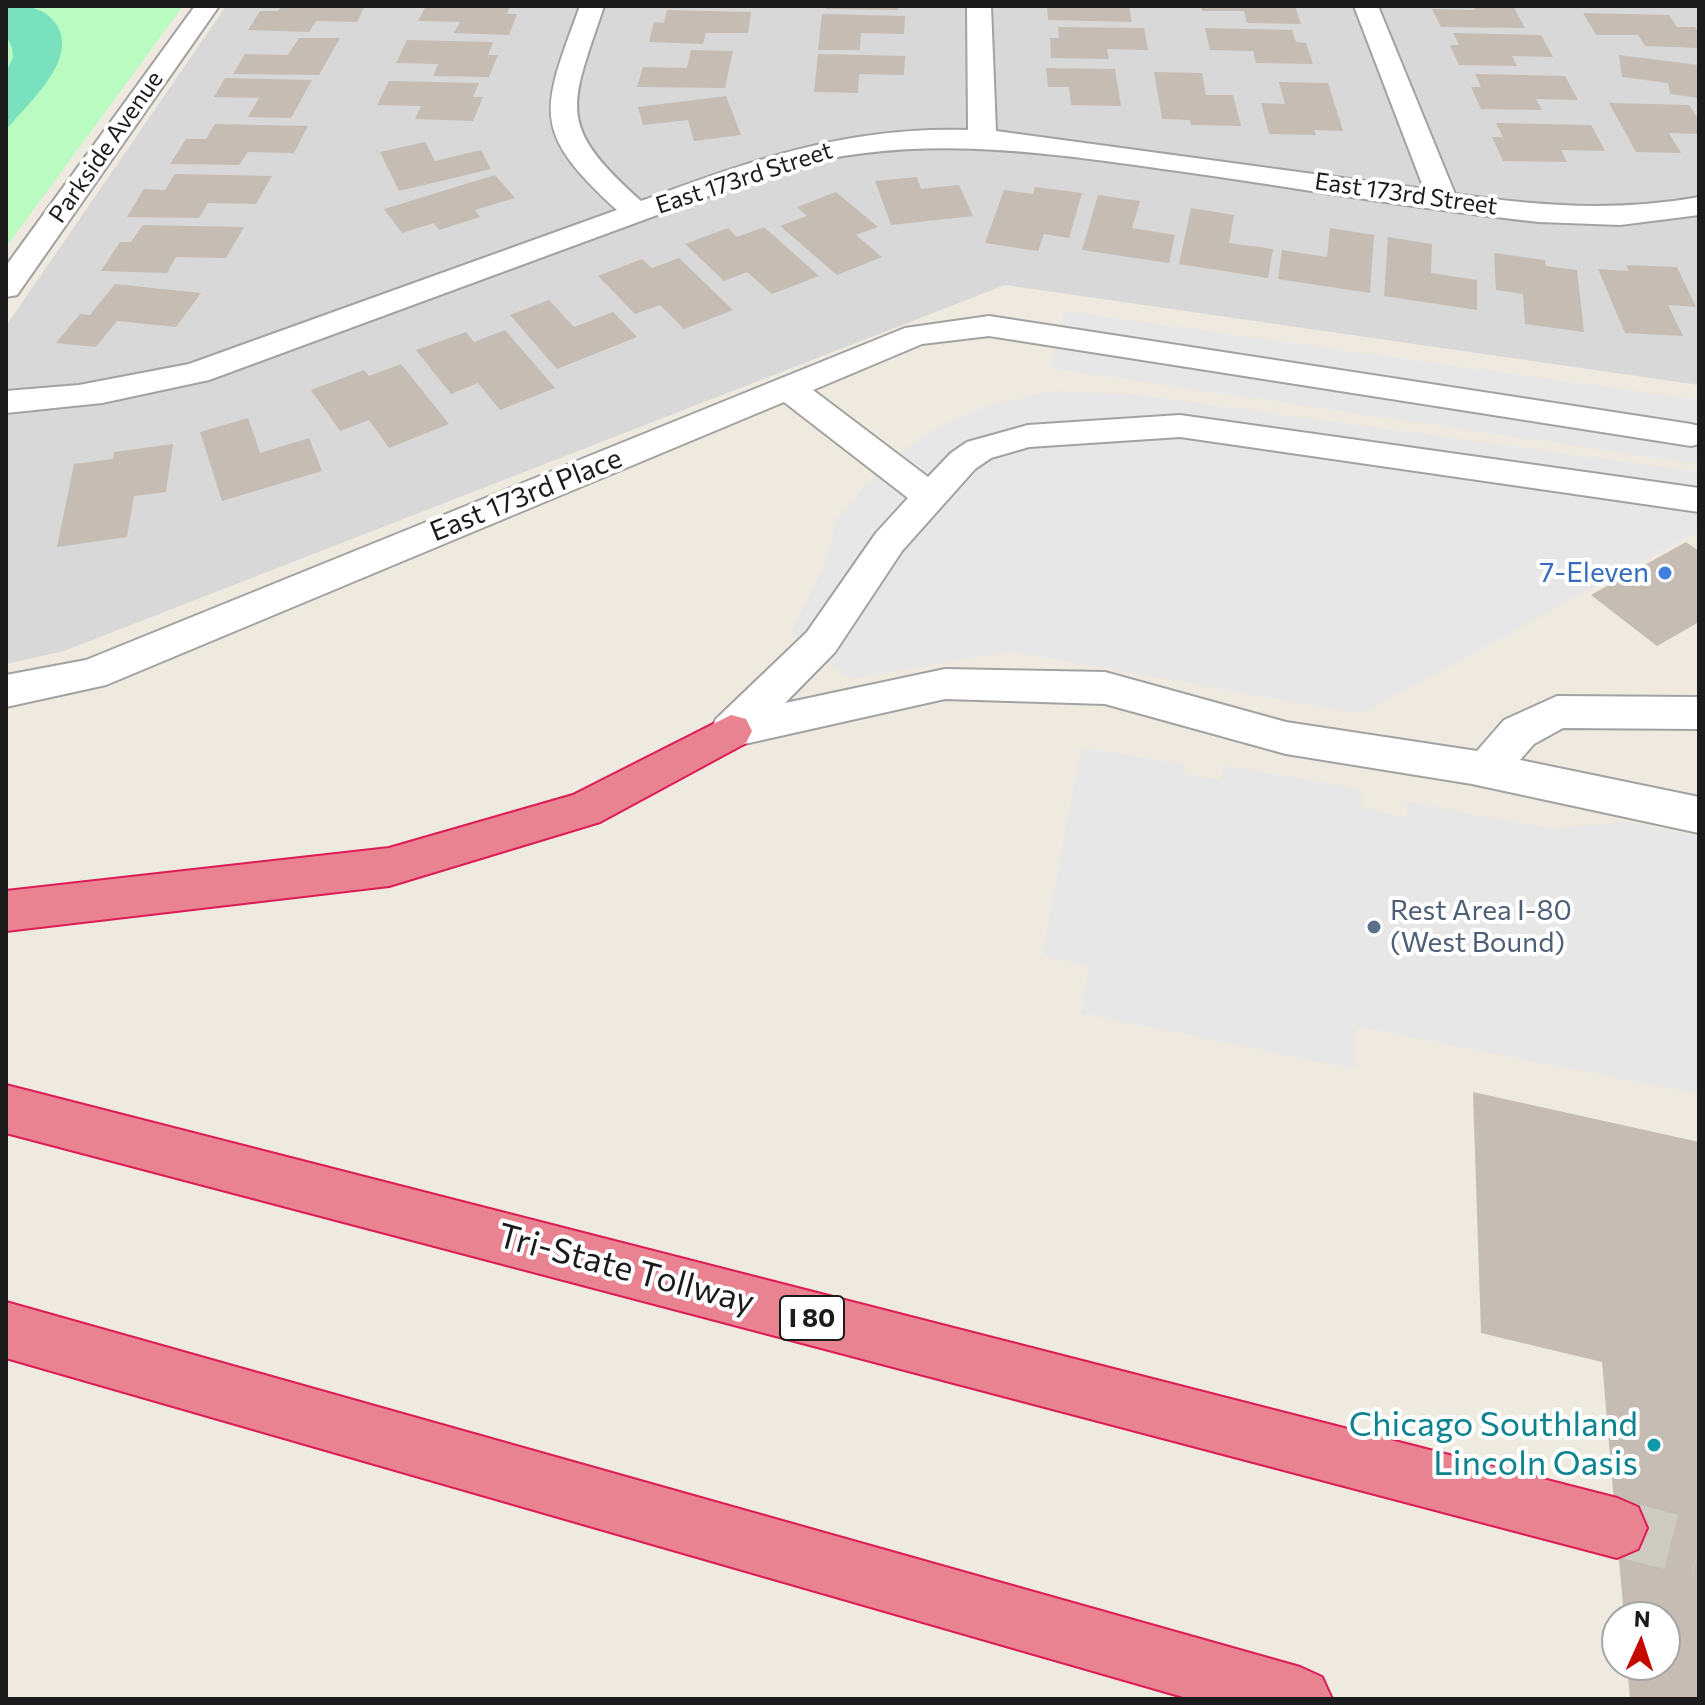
<!DOCTYPE html>
<html>
<head>
<meta charset="utf-8">
<style>
  body { margin:0 }
  #map { position:relative; width:1705px; height:1705px; overflow:hidden; background:#eeeae0; font-family:Commissioner,sans-serif }
  canvas { display:block }
  .frame { position:absolute; inset:0; border:8px solid #1b1b1b; pointer-events:none }
  .north { position:absolute; left:1601px; top:1601px; width:80px; height:80px; box-sizing:border-box; background:#fff; border:2px solid #a4a4a4; border-radius:50%; rotate:3deg; font-size:22px; font-weight:700; line-height:32px; text-align:center; color:#1b1b1b }
  .north::after { content:''; display:block; margin:auto; width:28px; height:36px; background:#c60900; clip-path:polygon(50% 0,100% 100%,50% 72%,0 100%) }
</style>
</head>
<body>
<div id="map">
<canvas width="1705" height="1705"></canvas>
<div class="frame"></div>
<div class="north">N</div>
</div>
<script>
const ctx = document.querySelector('canvas').getContext('2d');
ctx.lineJoin = 'round';
function paint(path, color) {
  ctx.fillStyle = color;
  ctx.fill(path, 'evenodd');
}
function strokePath(path, color, width, dash) {
  ctx.strokeStyle = color;
  ctx.lineWidth = width;
  ctx.lineCap = dash ? 'butt' : 'round';
  ctx.setLineDash(dash || []);
  ctx.stroke(path);
}
function write(font, color, halo, rows, align = 'center') {
  ctx.font = font + ' Commissioner,sans-serif';
  ctx.lineWidth = 8;
  ctx.setLineDash([]);
  ctx.textBaseline = 'middle';
  ctx.strokeStyle = halo;
  ctx.fillStyle = color;
  for (const [text, x, y, turn = 0] of rows) {
    ctx.save();
    ctx.translate(x, y);
    ctx.rotate((+turn || 0) * Math.PI / 180);
    ctx.textAlign = isNaN(turn) ? turn : align;
    if (halo) ctx.strokeText(text, 0, 0);
    ctx.fillText(text, 0, 0);
    ctx.restore();
  }
}
const residential = new Path2D(`
  M226,6H1699V385L1005,285L64,651L6,664V326Z`);
const park = new Path2D(`
  M6,6H183L6,247Z`);
const pitch = new Path2D(`
  M6,6C26,6 43,6 56,24C80,59 27,104 6,130V73L13,57L12,48L6,35Z`);
const parking = new Path2D(`
  M1064,311L1699,400V464L1050,368Z
  M1055,391L1139,395L1699,472V534H1692L1361,714L1010,651L850,679L790,634L827,559L837,519L864,487L902,452L932,431L988,405Z
  M1081,748L1185,764L1183,773L1222,781L1223,765L1362,790V808L1407,817V808L1403,801L1552,829L1627,822L1699,836V1094L1355,1026V1069L1081,1013L1089,966L1042,956Z`);
const building = new Path2D(`
  M281,6H365L357,22L316,21L309,32L248,30L260,11H278Z
  M426,6H510L507,14H517L509,35L454,33L460,22L418,21Z
  M826,6H898V10L826,9Z
  M1047,6H1129L1132,22L1048,20Z
  M1201,6H1295L1301,24L1247,23L1244,11H1202Z
  M1473,6H1513L1525,28L1441,27L1432,9L1475,10Z
  M667,10L751,12L748,33H706L703,44L649,42L654,22L664,23Z
  M1583,13L1669,15L1677,27H1695L1699,34V48L1645,46L1638,35H1596Z
  M822,14L905,16L904,34L861,33L860,50H818Z
  M1058,27L1144,28L1148,50L1107,49L1109,59L1051,58L1050,38H1059Z
  M1205,28L1292,30L1296,42L1306,43L1313,64L1256,63L1253,51L1210,50Z
  M1453,33L1541,35L1553,57L1512,56L1517,66L1459,65L1450,45H1459Z
  M299,38H340L319,75L233,74L245,54L288,55Z
  M407,40L493,42L488,55H498L489,77L433,76L438,64L396,63Z
  M691,50L733,51L725,88L637,87L643,67L687,68Z
  M818,54L905,56L904,75L859,74L858,93L814,92Z
  M1619,55L1699,65V98L1670,94L1668,83L1622,77Z
  M1046,68L1115,69L1121,106L1071,105L1069,87H1048Z
  M1154,72L1202,73L1206,95H1233L1241,126L1191,125L1190,120L1162,119Z
  M1475,74L1565,76L1578,100L1536,99L1542,110L1481,109L1471,87H1481Z
  M225,78L312,80L291,118L248,117L259,98L214,97Z
  M389,81L479,83L473,97H483L473,121L415,119L421,106L377,105Z
  M1279,82L1328,83L1343,131L1314,130L1316,135L1269,134L1261,103L1285,104Z
  M726,96L741,135L694,141L688,120L643,125L638,107Z
  M1609,103L1689,105L1699,120V134L1669,133L1681,153L1636,152Z
  M1496,123L1591,125L1605,151L1561,150L1567,162L1503,161L1492,137H1503Z
  M215,124L308,126L294,153L248,152L239,165L170,164L186,139H206Z
  M425,142L435,161L481,150L491,169L399,191L380,152Z
  M175,174L272,176L256,204L208,203L199,218L127,217L144,189L165,190Z
  M495,175L515,198L475,210L480,217L439,230L434,223L402,233L384,209Z
  M917,177L921,189L959,185L973,216L891,225L875,181Z
  M1035,187L1082,193L1069,238L1044,234L1038,251L985,243L1004,190L1033,194Z
  M836,192L878,227L856,235L882,257L837,275L780,226L807,216L797,207Z
  M1098,195L1140,201L1132,228L1175,235L1169,263L1082,250Z
  M1191,208L1234,215L1229,243L1273,249L1268,278L1179,264Z
  M143,225L244,227L226,258L176,257L167,273L101,271L120,242H131Z
  M764,227L819,276L772,294L747,272L724,281L685,244L728,228L737,237Z
  M1330,228L1374,235L1370,293L1278,279L1282,250L1327,257Z
  M1388,237L1432,244L1431,273L1477,280V310L1384,296Z
  M1494,253L1545,260L1546,266L1577,270L1584,332L1525,324L1523,294L1496,290Z
  M679,258L733,310L684,329L660,305L635,314L598,276L642,259L652,268Z
  M1626,265L1677,267L1696,307L1668,305L1683,336L1625,333L1598,269L1629,271Z
  M115,284L201,293L176,327L117,321L96,347L56,343L80,314L90,315Z
  M549,300L574,327L613,312L637,337L557,369L510,315Z
  M505,330L555,388L500,410L478,383L451,394L416,350L466,332L474,342Z
  M401,364L449,424L389,448L369,420L340,431L311,390L364,370L369,376Z
  M248,418L260,453L309,438L322,471L222,501L200,432Z
  M173,444L166,492L134,496L127,537L57,547L74,464L113,459L114,452Z
  M1686,542L1699,551V622L1657,646L1591,595Z
  M1473,1092L1699,1142V1699H1630L1627,1665H1665V1617H1624L1602,1362L1481,1333Z`);
const highwayTunnel = new Path2D(`
  M1617,1528L1699,1549`);
const minor = new Path2D(`
  M195,6H219L17,295L6,297V266Z
  M580,6H604C570,108 555,124 641,201C753,160 847,126 968,130L967,6H991L996,131L1424,189L1354,6H1378L1455,194C1537,206 1617,212 1699,197V215L1620,225L1539,222C1418,209 1298,188 1178,171C1041,152 919,132 782,169L209,380L102,403L6,413V391L79,385L189,364L617,210C529,130 542,110 580,6Z
  M989,316L1691,424L1699,426V444L1691,446L989,336L922,344L813,390L928,477L951,453L967,442L1028,425L1180,415L1699,488V512L1180,437L1029,447L991,458L975,469L902,551L835,652L785,703L945,669L1105,672L1286,722L1477,751L1504,720L1557,696L1699,697V729L1563,728L1534,744L1520,760L1699,797V833L1472,784L1286,754L1105,704L945,699L731,747L716,743L710,731L716,719L807,632L876,533L908,498L784,402L106,685L6,707V675L86,660L905,328Z`);
const highway = new Path2D(`
  M731,715L746,719L752,731L746,743L600,822L389,886L6,931V891L389,848L573,795Z
  M6,1085L1617,1498L1638,1507L1647,1528L1638,1549L1617,1558L6,1133Z
  M6,1302L1300,1667L1322,1677L1332,1699H1190L6,1358Z`);
const markers = [
  [1665,573,8,"#3f7fe0"],
  [1374,927,8,"#5c6f8a"],
  [1654,1445,8,"#0f9aa8"]
];
const farStreetnames = [
  ["Parkside Avenue",106,147,-55],
  ["East 173rd Street",744,178,-18],
  ["East 173rd Street",1406,194,8]
];
const shields = [
  [812,1318,64]
];
const shieldNames = [
  ["I 80",812,1318]
];
const streetNames = [
  ["East 173rd Place",526,495,-22]
];
const shopNames = [
  ["7-Eleven",1649,573]
];
const serviceNames = [
  ["Rest Area I-80",1390,911],
  ["(West Bound)",1390,943]
];
const nearStreetnames = [
  ["Tri-State Tollway",626,1269,15]
];
const nearCulturenames = [
  ["Chicago Southland",1638,1425],
  ["Lincoln Oasis",1638,1464]
];
paint(residential, '#d9d8d8');
paint(park, '#b9fbc1');
paint(pitch, '#79e1be');
paint(parking, '#e7e7e7');
paint(building, '#c5bcb3');
strokePath(highwayTunnel, '#cecbc2', 56, [56, 28]);
strokePath(minor, '#a2a2a2', 4);
strokePath(highway, '#dd1b55', 4);
paint(minor, '#fff');
paint(highway, '#ea8391');
for (const [x, y, r, color] of markers) {
  const dot = new Path2D();
  dot.arc(x, y, r, 0, 2 * Math.PI);
  ctx.fillStyle = color;
  ctx.fill(dot);
  strokePath(dot, '#fff', 3);
}
write('24px', '#1b1b1b', '#fff', farStreetnames);
for (const [x, y, w] of shields) {
  const box = new Path2D();
  box.roundRect(x - w / 2, y - 22, w, 44, 6);
  ctx.fillStyle = '#fff';
  ctx.fill(box);
  strokePath(box, '#1b1b1b', 2);
}
write('bold 26px', '#1b1b1b', null, shieldNames);
write('28px', '#1b1b1b', '#fff', streetNames);
write('28px', '#366cbe', '#fff', shopNames, 'right');
write('28px', '#4e5e75', '#fff', serviceNames, 'left');
write('34px', '#1b1b1b', '#fff', nearStreetnames);
write('34px', '#0d838f', '#fff', nearCulturenames, 'right');
</script>
</body>
</html>
